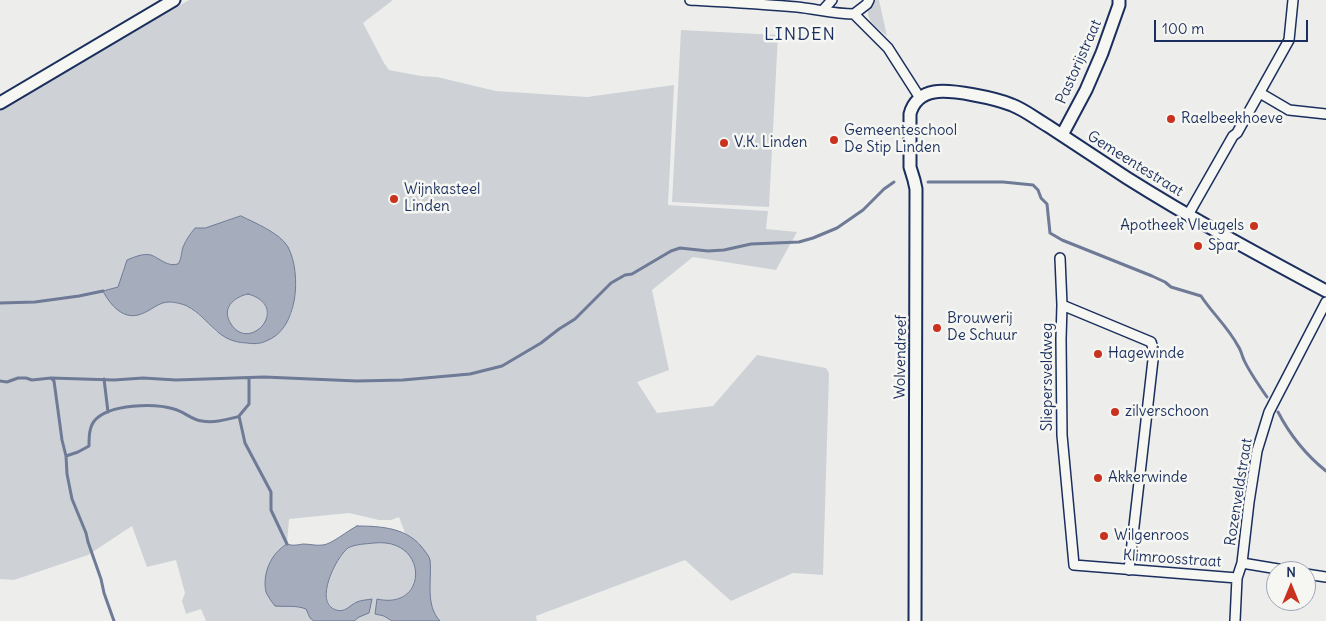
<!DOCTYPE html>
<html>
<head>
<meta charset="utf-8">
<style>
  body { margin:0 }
  #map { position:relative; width:1326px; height:621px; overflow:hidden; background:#edeeec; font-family:Delius,sans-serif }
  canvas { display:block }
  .north { position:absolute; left:1266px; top:561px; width:50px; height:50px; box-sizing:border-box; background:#f6f6f2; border:1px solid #9ea6b7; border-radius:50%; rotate:0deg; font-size:14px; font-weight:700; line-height:20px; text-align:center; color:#1b2f5e }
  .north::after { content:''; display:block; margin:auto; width:18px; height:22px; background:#c8321e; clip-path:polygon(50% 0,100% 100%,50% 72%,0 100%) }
  .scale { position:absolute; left:1154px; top:20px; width:154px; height:22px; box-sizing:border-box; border:2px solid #1b2f5e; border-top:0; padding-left:6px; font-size:15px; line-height:18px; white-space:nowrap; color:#1b2f5e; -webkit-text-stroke:4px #f6f6f2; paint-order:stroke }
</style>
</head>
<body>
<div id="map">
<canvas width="1326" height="621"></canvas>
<div class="north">N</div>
<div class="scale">100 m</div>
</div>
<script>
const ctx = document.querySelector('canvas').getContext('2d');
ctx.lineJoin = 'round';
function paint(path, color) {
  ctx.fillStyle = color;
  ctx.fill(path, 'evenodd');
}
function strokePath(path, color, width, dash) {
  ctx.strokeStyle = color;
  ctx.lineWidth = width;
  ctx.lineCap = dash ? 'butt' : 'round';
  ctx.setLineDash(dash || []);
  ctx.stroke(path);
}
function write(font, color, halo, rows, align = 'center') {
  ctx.font = font + ' Delius,sans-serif';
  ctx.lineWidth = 5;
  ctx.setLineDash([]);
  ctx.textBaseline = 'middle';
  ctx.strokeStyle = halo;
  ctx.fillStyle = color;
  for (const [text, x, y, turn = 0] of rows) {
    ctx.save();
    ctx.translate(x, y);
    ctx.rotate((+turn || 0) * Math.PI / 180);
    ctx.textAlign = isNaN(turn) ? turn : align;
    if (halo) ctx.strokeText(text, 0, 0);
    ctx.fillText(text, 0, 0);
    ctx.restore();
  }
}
const green = new Path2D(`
  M189,0H393L363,23L384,63L389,70L421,76L437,77L496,91L587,97L674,85L668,205L768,211L766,229L797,232L776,270L693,257L652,290L669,370L637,382L657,413L713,406L757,355L826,368L829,373L823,575L793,573L731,601L685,560L536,616L537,621H440L435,616L432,608L420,544L405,533L399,517L391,520H379L349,513L289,519L287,544L279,549L268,567L285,607L299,606L306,609L310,618L314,621H206L201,609L186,614L182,601L185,593L176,560L147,567L132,526L88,555L14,580L0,579V110ZM241,216C280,235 298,244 295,292C294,301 294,311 289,318C285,324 250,339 242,343L216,332L205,320L186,305L168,302L161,303L140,315L104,291L118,287L124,267L149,254C159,259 167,267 178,264C182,258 181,253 183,247C186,240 190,234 195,228H205Z
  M873,0H879L887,36C880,30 867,22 868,12C868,8 871,4 873,0Z
  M681,30L778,35L769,207L672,202Z
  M227 314a20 20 0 1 1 40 0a20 20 0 1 1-40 0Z
  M378,542C386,543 394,544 401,548C422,560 420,592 396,600C389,602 383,601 377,600L375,614L384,616L392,621H354L359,617L349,607C343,610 340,612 334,609C315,600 336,553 351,547C359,543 369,543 378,542Z`);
const water = new Path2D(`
  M241,216C255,223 280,233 288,247C302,274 298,330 266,341C260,344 253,344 247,343C216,342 211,319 187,306C183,304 174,302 169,302C158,302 151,311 141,314C124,321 110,305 103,291L118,287L127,260C134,257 144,253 151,255C161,259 167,267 178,264C182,258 181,253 183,247C186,240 190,234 195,228H205ZM248,294C292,306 250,354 231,324C221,309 233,297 248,294Z
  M357,526C382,526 409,528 424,550C427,554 429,556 430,560C432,581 425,605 440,621H392L384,616L375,614L377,599C429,611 429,537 374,543C366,544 355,544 348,548C336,557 313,603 336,610C345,613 350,605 357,602C361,600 367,600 372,599L369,613L359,617L354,621H314L310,618L306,609C296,605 286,607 275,606C272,602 268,597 266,592C262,574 271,553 287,544C293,546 297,545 303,544C310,544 316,546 323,545C332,544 347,531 357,526Z`);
const stream = new Path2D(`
  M928,182H1003L1033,185L1038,190L1041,198L1047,204L1050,233L1062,240L1152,276L1165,282L1171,287L1201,296C1212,313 1228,327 1238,346C1241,350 1242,356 1244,360C1249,371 1260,387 1267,397
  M0,303L35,302L79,296L103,291
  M249,378V404L239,416L245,443L271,492V510L287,544
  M52,379L54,381L62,440L66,456L67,474L72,499L86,533L88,542L101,579L104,593L114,621
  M104,379L108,412
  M0,381L7,382L18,378H26L32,380L51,378L114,380L143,378L176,380L264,377L357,381L403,380L470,374L502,366L541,343L559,329L575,319L611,283L625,275L632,274L671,251L680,248L708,251L724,250L751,244L799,242L813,238L837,228L863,210L884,189L894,182
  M1278,412C1290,435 1306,455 1326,471
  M66,456L78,452L89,446C89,437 89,427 95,420C110,404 154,403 174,409C183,411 192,420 202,421C214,423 225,420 237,417`);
const street = new Path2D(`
  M690,0C725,2 761,4 797,7C816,9 835,14 854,14L888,48L920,98
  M823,10L832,0
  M854,14L867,4L869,0
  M1260,93L1289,110L1326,114
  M1188,215L1233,136L1237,133L1289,40L1293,0
  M1060,258L1062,305L1061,339L1062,435L1074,565L1237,578
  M1062,305L1151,342L1154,351L1129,570
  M1242,563L1290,571
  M1306,574L1326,577
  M1235,621L1237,578L1242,563L1249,502L1257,451L1269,412L1326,302`);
const secondary = new Path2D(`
  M0,103L174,0
  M1062,135L1086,90L1102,53L1119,5V0
  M915,621L916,189L914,180L910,167V114C913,102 922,94 934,92C951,89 995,98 1012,105C1025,110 1036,119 1048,126C1074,143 1101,161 1127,178C1192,219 1259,255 1326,291`);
const markers = [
  [1171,119,5,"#c8321e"],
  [834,140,5,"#c8321e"],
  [724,143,5,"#c8321e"],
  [394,199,5,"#c8321e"],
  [1254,226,5,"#c8321e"],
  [1198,246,5,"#c8321e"],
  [937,328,5,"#c8321e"],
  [1098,354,5,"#c8321e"],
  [1115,412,5,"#c8321e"],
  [1098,478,5,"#c8321e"],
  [1104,536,5,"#c8321e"]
];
const streetNames = [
  ["Pastorijstraat",1079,62,-66],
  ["Gemeentestraat",1135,164,32],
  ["Wolvendreef",901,357,-89],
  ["Sliepersveldweg",1048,377,-90],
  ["Rozenveldstraat",1239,492,-81],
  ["Klimroosstraat",1172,559,4]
];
const poiNames = [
  ["Raelbeekhoeve",1181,119],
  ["Gemeenteschool",844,131],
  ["De Stip Linden",844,148],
  ["V.K. Linden",734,143],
  ["Wijnkasteel",404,190],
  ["Linden",404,207],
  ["Apotheek Vleugels",1244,226,"right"],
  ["Spar",1208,246],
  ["Brouwerij",947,319],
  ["De Schuur",947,336],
  ["Hagewinde",1108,354],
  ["zilverschoon",1125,412],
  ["Akkerwinde",1108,478],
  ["Wilgenroos",1114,536]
];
const quarterNames = [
  ["LINDEN",800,35]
];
paint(green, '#ced2d7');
paint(water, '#a5acbc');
strokePath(water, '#6e7a96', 1);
strokePath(stream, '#6e7a96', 3);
strokePath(street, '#1b2f5e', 12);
strokePath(secondary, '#1b2f5e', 15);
strokePath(street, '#f6f6f2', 9);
strokePath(secondary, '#f6f6f2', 11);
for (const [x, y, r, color] of markers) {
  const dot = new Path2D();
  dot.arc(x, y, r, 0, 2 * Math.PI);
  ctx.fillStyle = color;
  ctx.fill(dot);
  strokePath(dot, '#f6f6f2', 2);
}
write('15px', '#1b2f5e', '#f6f6f2', streetNames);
write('15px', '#1b2f5e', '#f6f6f2', poiNames, 'left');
ctx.letterSpacing = '1px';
write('18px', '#1b2f5e', '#f6f6f2', quarterNames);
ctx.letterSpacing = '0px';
</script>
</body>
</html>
